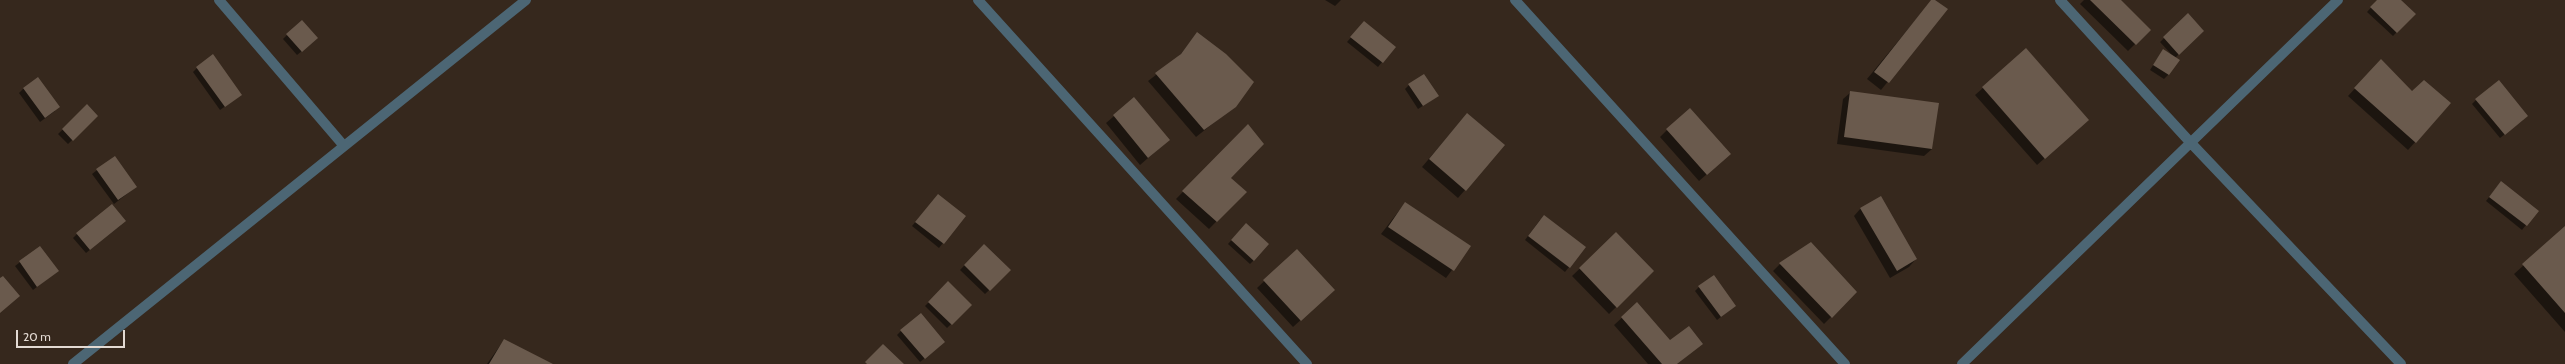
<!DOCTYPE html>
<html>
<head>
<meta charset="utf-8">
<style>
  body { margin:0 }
  #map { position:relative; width:2565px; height:364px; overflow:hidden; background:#36281d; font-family:Cabin,sans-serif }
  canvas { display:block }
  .scale { position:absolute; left:16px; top:330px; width:109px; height:18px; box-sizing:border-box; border:2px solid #e3dad3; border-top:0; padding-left:5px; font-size:12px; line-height:14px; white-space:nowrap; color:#e3dad3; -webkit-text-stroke:3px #36281d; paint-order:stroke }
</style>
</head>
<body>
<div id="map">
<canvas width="2565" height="364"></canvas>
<div class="scale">20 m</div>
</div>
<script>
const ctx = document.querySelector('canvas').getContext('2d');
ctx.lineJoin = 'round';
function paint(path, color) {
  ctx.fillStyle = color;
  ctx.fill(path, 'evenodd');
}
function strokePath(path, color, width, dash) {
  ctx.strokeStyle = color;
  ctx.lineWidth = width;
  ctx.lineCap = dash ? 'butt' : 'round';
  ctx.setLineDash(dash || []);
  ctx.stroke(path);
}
const shadow = new Path2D(`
  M1325,0H1341L1335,6Z
  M1932,0L1946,10L1881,90L1867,79Z
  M2084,0H2119L2149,30L2128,51L2080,4Z
  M2378,0H2400L2414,14L2393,36L2367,12Z
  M2188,15L2203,30L2175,58L2168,75L2164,79L2150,70L2163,50L2171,54L2160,42Z
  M1360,27L1394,47L1378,67L1347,42Z
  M1197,33L1235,106L1196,137L1148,81L1177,59Z
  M287,35L313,42L297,55L283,39Z
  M2026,50L2080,127L2037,165L1975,95Z
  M197,68L241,95L220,110L193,72Z
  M2374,68L2412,92L2450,103L2408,150L2348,96Z
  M1409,85L1438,96L1418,109L1405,89Z
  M24,88L55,111L40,122L19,93Z
  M1851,92L1932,149L1924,156L1837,144L1843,99Z
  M1134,99L1169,140L1140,165L1106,123Z
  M2476,100L2523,120L2500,138L2472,104Z
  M87,106L97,116L68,144L58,134Z
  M1460,122L1503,146L1458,198L1422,167Z
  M1248,125L1230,178L1245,192L1209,229L1176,199Z
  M1667,130L1722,161L1699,181L1660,137Z
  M114,157L136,187L114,204L92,174Z
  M2501,182L2537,211L2522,230L2486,201Z
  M938,195L964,216L939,248L912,226Z
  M1405,203L1469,247L1446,278L1381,234Z
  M1861,208L1916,259L1909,267L1890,278L1854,216Z
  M1540,220L1585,247L1565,272L1525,240Z
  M121,225L86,253L73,238L77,234Z
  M1242,228L1254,260L1250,264L1228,244Z
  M2565,228V332L2514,274Z
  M1616,234L1653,271L1609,314L1572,276Z
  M984,245L1010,270L985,294L960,270Z
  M40,247L57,271L33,290L15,266Z
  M1297,250L1326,297L1293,327L1257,288Z
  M1780,264L1856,292L1824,324L1773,271Z
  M948,283L971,305L947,328L925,306Z
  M1699,287L1735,306L1717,320L1695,291Z
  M1637,304L1670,341L1701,344L1677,364H1648L1614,325Z
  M901,331L940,346L920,362L897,335Z
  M504,340L551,364H487Z`);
const building = new Path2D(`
  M1931,0H1935L1948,9L1889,83L1874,72Z
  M2090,0H2121L2151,30L2136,45Z
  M2377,0H2401L2416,14L2397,33L2370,7Z
  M2188,13L2204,31L2179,55L2163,37Z
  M302,20L318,38L302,52L286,34Z
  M1364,21L1396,47L1383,63L1350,37Z
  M1197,32L1226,54L1254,82L1236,107L1204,130L1155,73L1181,54Z
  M2026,48L2089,120L2045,159L1982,87Z
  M2163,49L2180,60L2169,75L2153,65Z
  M213,54L242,95L225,107L196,67Z
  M2381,59L2412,91L2424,80L2451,103L2416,143L2354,88Z
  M1424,74L1439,96L1423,106L1408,84Z
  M38,77L60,107L45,118L23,88Z
  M2499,80L2528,116L2505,135L2475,99Z
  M1850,91L1939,103L1932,149L1844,137Z
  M1134,97L1170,140L1148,158L1113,115Z
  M87,104L98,116L73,141L62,129Z
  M1690,108L1731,154L1707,175L1666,129Z
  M1467,113L1505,145L1466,191L1429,159Z
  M1248,124L1264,144L1231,178L1247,192L1217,222L1182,191Z
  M115,156L137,187L118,200L96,169Z
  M2501,181L2539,211L2527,226L2489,197Z
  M938,194L966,216L944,244L915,222Z
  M1881,196L1917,259L1897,271L1860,208Z
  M1405,202L1471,246L1454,271L1388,227Z
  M112,204L126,221L90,250L76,233Z
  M1544,215L1586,247L1570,268L1528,236Z
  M1246,223L1269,244L1254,261L1231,240Z
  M2565,226V313L2522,264Z
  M1616,232L1654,271L1617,308L1579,268Z
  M1811,242L1857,292L1832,318L1779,263Z
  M984,244L1011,270L990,291L964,265Z
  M40,246L59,271L37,287L19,261Z
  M1297,249L1335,290L1301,321L1263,280Z
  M1714,275L1736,306L1721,317L1698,286Z
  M3,276L20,296L0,313V278Z
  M948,281L972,305L952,325L928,302Z
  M1637,302L1670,340L1689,326L1703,344L1677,364H1662L1621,317Z
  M921,313L945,342L925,359L900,330Z
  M504,339L553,364H489Z
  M883,344L904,364H867L865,362Z`);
const minor = new Path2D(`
  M219,0L344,146
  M978,0L1307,364
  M1515,0L1845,364
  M2060,0L2190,142L2401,364
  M73,364L526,0
  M1962,364L2338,0`);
paint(shadow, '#0007');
paint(building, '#6a5a4d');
strokePath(minor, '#4c6674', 10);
</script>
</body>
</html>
